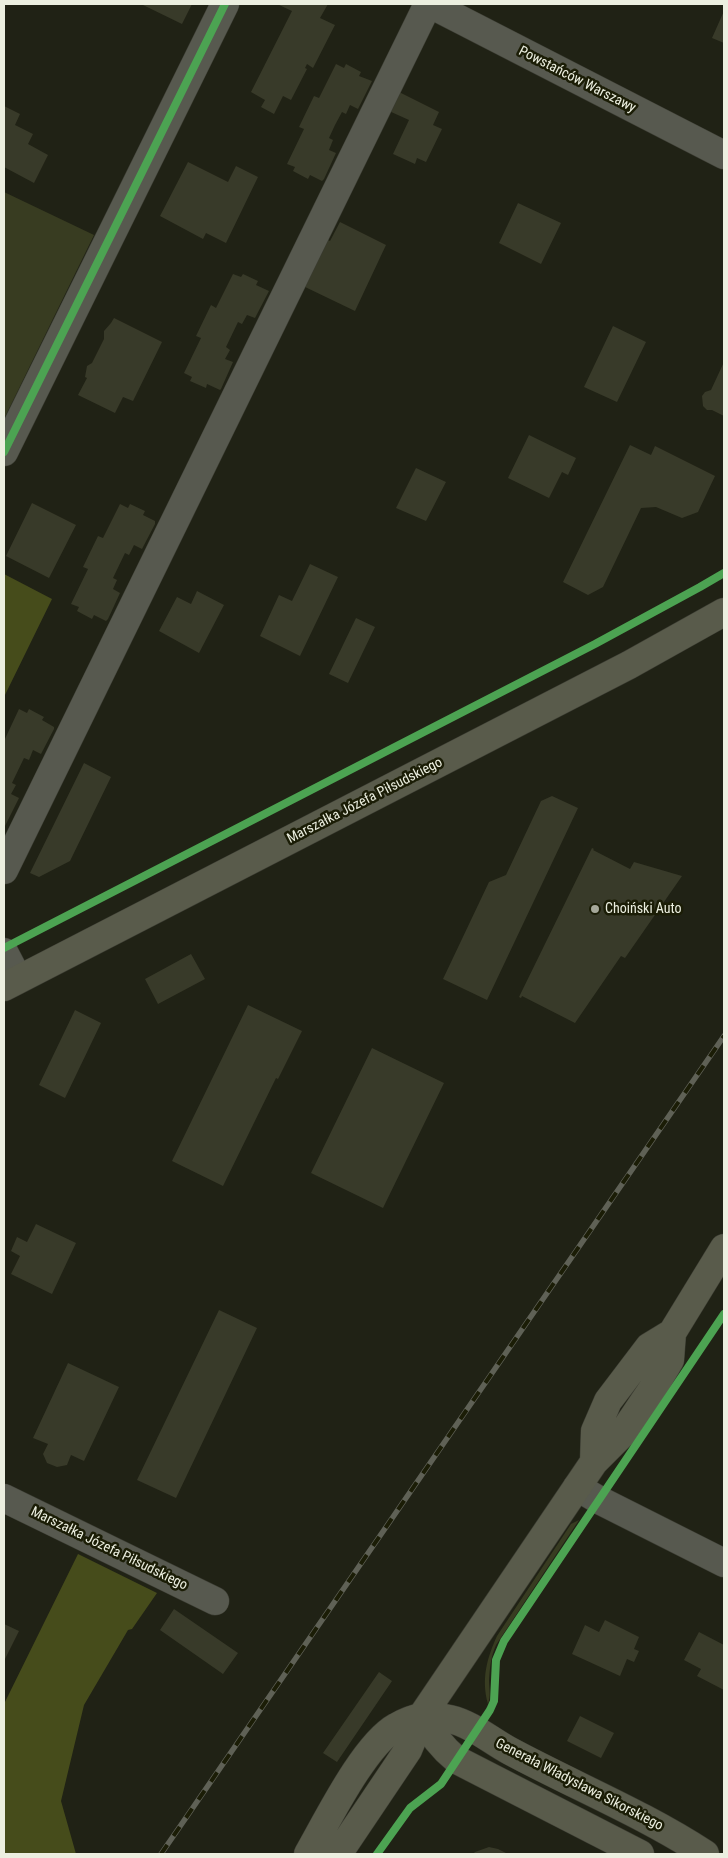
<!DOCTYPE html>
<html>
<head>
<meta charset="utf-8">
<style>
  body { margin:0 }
  #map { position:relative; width:728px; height:1858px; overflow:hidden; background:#202215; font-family:"Roboto Condensed",sans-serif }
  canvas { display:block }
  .frame { position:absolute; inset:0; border:5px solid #ecefe0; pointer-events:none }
</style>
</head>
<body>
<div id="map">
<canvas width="728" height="1858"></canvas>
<div class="frame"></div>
</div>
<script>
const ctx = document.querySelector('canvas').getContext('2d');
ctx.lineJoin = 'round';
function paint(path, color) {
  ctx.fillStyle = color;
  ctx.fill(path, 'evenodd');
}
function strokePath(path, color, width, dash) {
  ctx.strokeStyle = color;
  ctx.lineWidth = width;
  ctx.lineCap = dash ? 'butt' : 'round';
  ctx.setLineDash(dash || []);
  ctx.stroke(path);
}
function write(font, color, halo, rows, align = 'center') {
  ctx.font = font + ' "Roboto Condensed",sans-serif';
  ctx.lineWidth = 5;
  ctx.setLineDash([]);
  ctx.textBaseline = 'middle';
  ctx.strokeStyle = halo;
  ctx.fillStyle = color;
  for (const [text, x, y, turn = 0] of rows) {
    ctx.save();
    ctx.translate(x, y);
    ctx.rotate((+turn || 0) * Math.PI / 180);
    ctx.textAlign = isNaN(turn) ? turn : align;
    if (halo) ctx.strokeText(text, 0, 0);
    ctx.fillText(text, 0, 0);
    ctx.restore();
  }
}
const green = new Path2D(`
  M4,192L94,235L4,419Z
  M579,1520L496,1645C491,1656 490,1667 489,1680C489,1688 491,1696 488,1704C481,1679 487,1658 497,1636L571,1524Z`);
const forest = new Path2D(`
  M4,574L52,599L4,697Z
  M78,1554L157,1593L132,1629L128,1630L84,1705L61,1801L76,1854H4V1704Z`);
const building = new Path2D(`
  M144,4H192L182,24L143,5Z
  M277,4H328L320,18L335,25L313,68L307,64L305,68L307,69L291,100L283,96L274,114L261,107L265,100L251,92L292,11Z
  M724,11V43L712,38Z
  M336,64L344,68L346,64L361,72L359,76L372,81L358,109L350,105L346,114L342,112L335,125L329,138L333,140L329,150L336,153L324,179L322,181L310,175L308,179L293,171L295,167L287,164L304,129L299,127L314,96L319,98Z
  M399,92L439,112L433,125L442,129L426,162L417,158L415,164L393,154L409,120L389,111Z
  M4,106L20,114L15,125L33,134L28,144L48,155L34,183L4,167Z
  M188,162L228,182L236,166L258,177L226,243L206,233L203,239L160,216Z
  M518,203L561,223L541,264L499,243Z
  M340,222L386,245L355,311L303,286L326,239L330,241Z
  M233,274L241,277L243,274L258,281L256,285L269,291L255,318L247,315L242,324L238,322L226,347L230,350L225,359L233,362L221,389L220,390L207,384L206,388L190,381L192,377L184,373L201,338L196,336L211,305L216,308Z
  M114,318L162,342L133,401L123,397L115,413L78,395L87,378L85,377L87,366L92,363L104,339V331L111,323Z
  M613,326L646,342L617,402L584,387Z
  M724,362V416L712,410H707L703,406L702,396L705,392L711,390Z
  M529,435L576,458L568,475L562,472L549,498L508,478Z
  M630,445L651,455L655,446L715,476L698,512L682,518L656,507L641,508L603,587L588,595L563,582Z
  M416,468L446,482L426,521L396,508Z
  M32,503L76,525L49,578L6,556Z
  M120,504L128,508L130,504L145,511L143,515L155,521V524L142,549L134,545L129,555L125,553L113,578L117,580L113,589L120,593L108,619L106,621L94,615L92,619L77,611L79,607L71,604L88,569L83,567L98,536L103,538Z
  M310,564L338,577L300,656L260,636L279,595L292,601Z
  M197,591L224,605L199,653L159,631L177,597L191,604Z
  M356,618L375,627L348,683L329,674Z
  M19,709L27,713L29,709L44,717L42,720L54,727V729L41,754L33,750L29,760L24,758L12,783L16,785L11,794L19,798L5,826L4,825V741Z
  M84,763L111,777L70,861L39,877L30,873Z
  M552,796L578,808L487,1000L443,979L489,882L506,875L541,801Z
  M592,848L594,849L593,850L630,869L634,862L682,876L625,958L621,956L575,1023L522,996L521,998L519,997Z
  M191,954L205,979L158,1004L145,979Z
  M248,1005L302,1031L278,1079L276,1078L223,1186L172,1161Z
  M75,1010L101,1023L65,1098L39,1085Z
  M372,1048L444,1083L383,1208L311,1173Z
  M36,1224L76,1243L52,1294L11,1274L20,1256L11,1251L17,1237L27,1242Z
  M219,1310L257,1328L176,1498L137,1480Z
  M68,1363L119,1387L84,1461L71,1455L67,1465L57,1467L47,1463L43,1454L48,1444L33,1438Z
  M174,1609L238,1653L223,1674L160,1630Z
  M605,1620L639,1637L634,1649L639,1651L634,1662L627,1659L620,1676L572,1654L585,1625L599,1632Z
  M4,1624L19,1631L4,1661Z
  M699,1632L724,1645V1690L697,1676L701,1669L684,1660Z
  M379,1672L392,1681L337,1762L323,1753Z
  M580,1716L614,1733L601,1758L567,1741Z
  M489,1847L498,1849L508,1854H473L475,1852Z`);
const minor = new Path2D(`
  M430,4L724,155
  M4,452L225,4
  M4,870L428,4
  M4,952L18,979
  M577,1487L599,1500L724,1563
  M4,1498L215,1601`);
const major = new Path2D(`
  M4,987L629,665L724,612
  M594,1462L595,1431L608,1401L649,1347L672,1333L724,1248
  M422,1716C431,1734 441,1747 457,1760L640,1854
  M308,1854C327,1821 364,1745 396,1727C414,1716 430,1714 450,1719C472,1724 491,1741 510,1751C575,1786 644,1814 705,1854
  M338,1854L408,1750L422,1716L594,1462L622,1434L657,1382L670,1360L672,1333`);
const rail = new Path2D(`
  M161,1854L724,1036`);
const cycleway = new Path2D(`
  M4,452L225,4
  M4,948L595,644L700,587L724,573
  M377,1854L410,1808L441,1784L490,1710L494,1701L496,1660L504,1641L724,1314`);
const markers = [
  [595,909,5,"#a5a799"]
];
const streetNames = [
  ["Powstańców Warszawy",577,80,27],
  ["Marszałka Józefa Piłsudskiego",365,801,-27],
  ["Marszałka Józefa Piłsudskiego",109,1549,26],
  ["Generała Władysława Sikorskiego",579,1785,27]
];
const poiNames = [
  ["Choiński Auto",605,909]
];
paint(green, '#383c21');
paint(forest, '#464c1b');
paint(building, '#383a29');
strokePath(minor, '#3b3c32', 29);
strokePath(major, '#3b3c32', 29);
strokePath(minor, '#57594f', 28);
strokePath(major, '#595b4b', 28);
strokePath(rail, '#5f6156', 5.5);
strokePath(rail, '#1b1d06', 4, [11]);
strokePath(cycleway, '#4ca352', 8);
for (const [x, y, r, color] of markers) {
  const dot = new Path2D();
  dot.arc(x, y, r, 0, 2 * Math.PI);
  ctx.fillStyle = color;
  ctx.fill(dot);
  strokePath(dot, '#1b1d06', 2);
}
write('14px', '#ecefe0', '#1b1d06', streetNames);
write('14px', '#ecefe0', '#1b1d06', poiNames, 'left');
</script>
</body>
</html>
